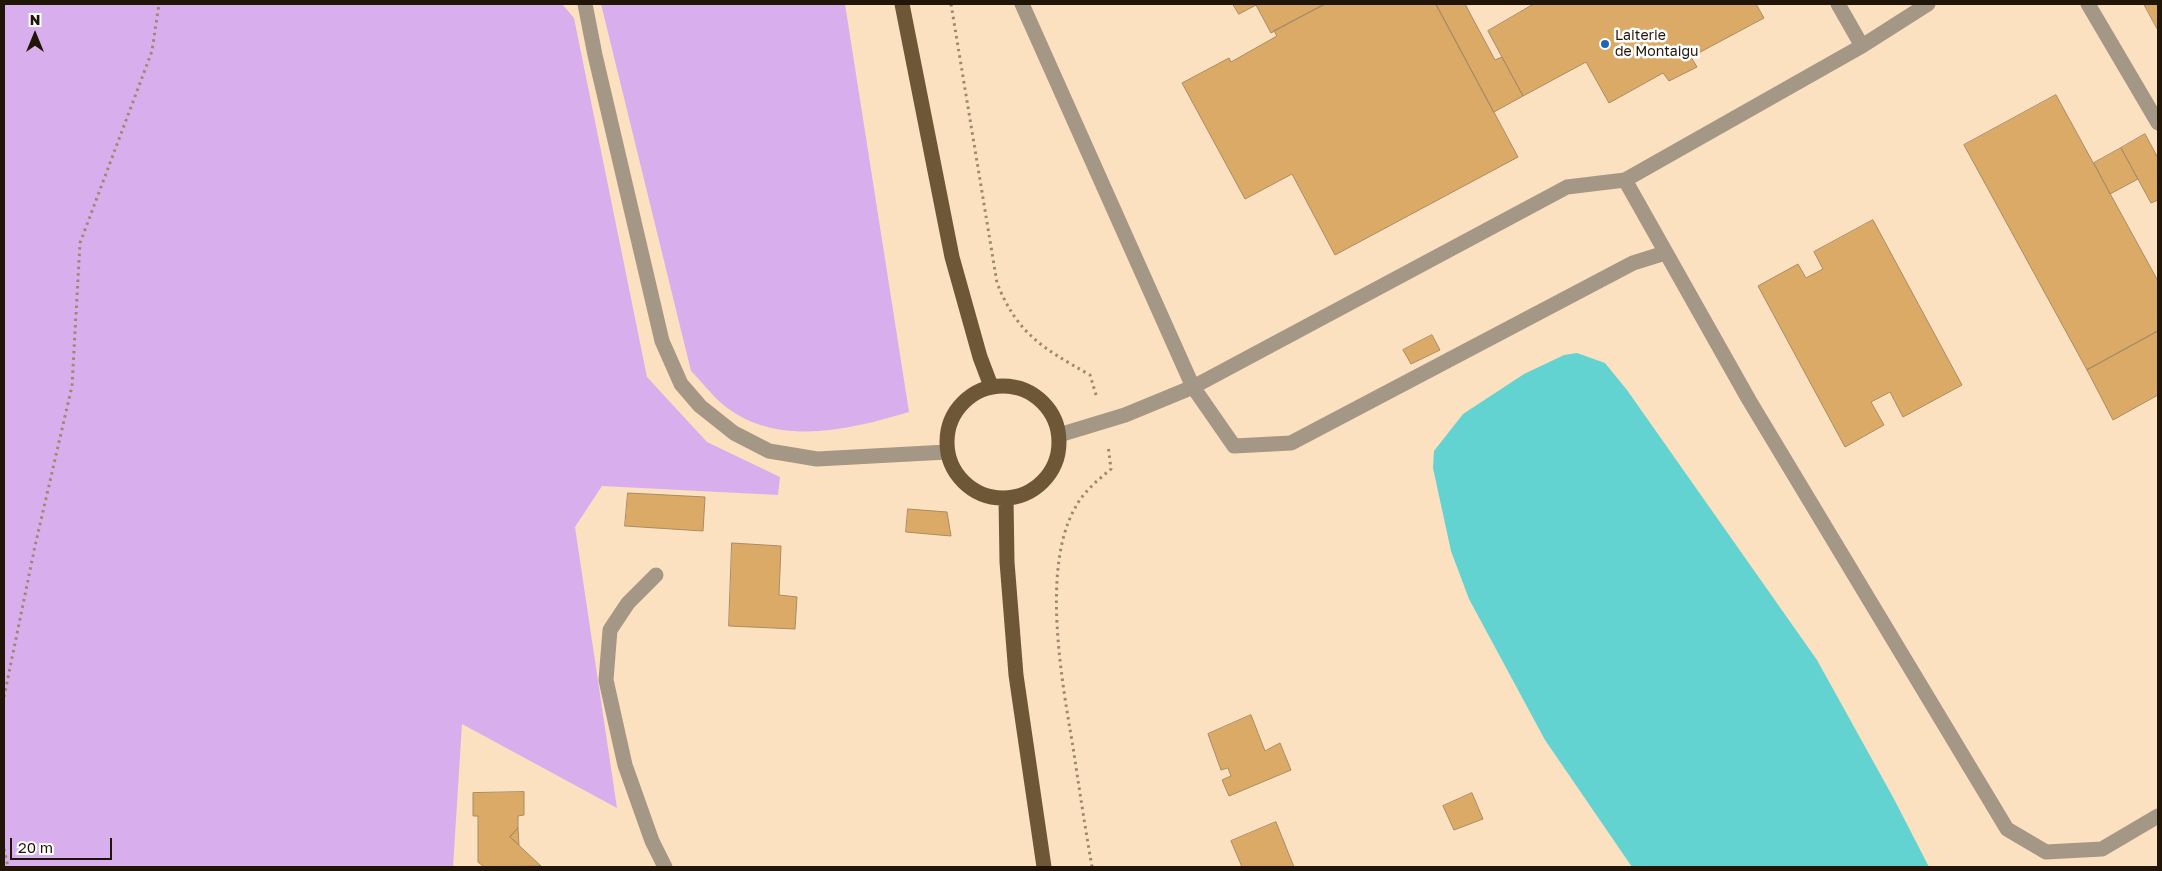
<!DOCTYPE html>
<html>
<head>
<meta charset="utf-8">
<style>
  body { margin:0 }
  #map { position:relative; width:2162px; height:871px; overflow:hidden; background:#fbe1c0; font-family:"Golos Text",sans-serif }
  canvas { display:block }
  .frame { position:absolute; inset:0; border:5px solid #201506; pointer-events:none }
  .north { position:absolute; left:10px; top:10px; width:50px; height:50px; -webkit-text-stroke:4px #fff; paint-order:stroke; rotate:0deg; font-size:14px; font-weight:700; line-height:20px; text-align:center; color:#201506 }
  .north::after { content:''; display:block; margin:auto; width:18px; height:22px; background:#201506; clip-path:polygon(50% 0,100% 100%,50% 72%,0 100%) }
  .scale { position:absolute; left:10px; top:838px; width:102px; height:22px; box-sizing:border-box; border:2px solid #201506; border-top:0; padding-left:6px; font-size:15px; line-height:18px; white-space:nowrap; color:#201506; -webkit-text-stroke:4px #fff; paint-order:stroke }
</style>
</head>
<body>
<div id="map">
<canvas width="2162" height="871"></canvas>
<div class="frame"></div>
<div class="north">N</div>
<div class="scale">20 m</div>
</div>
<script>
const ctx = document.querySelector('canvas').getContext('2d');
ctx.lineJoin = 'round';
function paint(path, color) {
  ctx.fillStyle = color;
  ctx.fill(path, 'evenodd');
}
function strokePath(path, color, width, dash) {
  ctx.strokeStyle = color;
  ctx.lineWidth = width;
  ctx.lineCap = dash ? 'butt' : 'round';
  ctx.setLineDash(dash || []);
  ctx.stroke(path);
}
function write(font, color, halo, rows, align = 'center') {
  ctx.font = font + ' "Golos Text",sans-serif';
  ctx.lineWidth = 5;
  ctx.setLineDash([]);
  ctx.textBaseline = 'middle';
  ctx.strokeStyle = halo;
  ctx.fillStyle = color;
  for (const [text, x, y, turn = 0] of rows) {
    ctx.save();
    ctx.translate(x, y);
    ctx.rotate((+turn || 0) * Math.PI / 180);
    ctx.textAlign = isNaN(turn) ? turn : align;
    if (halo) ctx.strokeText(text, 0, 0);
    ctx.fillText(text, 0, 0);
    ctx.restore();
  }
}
const green = new Path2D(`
  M4,4H562L574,18L647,377L707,442L780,477L778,495L602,486L575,527L617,808L462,724L453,867H4Z
  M601,4H845L909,412C849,430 773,449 720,402C710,393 701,381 691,371Z`);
const water = new Path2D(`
  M1577,353L1605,363L1627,390L1817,660L1894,799L1929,867H1632L1545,740L1469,599L1451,551L1433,468L1434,451L1463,414L1524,374L1564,355Z`);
const building = new Path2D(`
  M1233,4H1325L1271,33L1256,5L1239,14Z
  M1325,4H1436L1518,157L1335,255L1292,174L1245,199L1182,83L1229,58L1231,62L1277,36L1274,31Z
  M1436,4H1465L1495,60L1502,57L1523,96L1494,112Z
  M1534,4H1756L1764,18L1691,57L1697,67L1669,81L1663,73L1609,103L1586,62L1523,96L1488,31Z
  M2144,4H2158V30Z
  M2056,95L2158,281V331L2087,370L1964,145Z
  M2145,134L2158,158V200L2151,203L2121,148Z
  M2121,148L2138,179L2110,194L2094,163Z
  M1873,220L1962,385L1903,417L1890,392L1871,402L1884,425L1845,447L1758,286L1798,264L1806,278L1823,269L1814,252Z
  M2158,331V395L2113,420L2087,370Z
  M1432,335L1440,350L1411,364L1403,350Z
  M628,493L705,497L703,531L625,526Z
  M908,509L947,512L951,536L906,532Z
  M732,543L781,546L779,595L797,597L795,629L729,626Z
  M1251,715L1265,751L1280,743L1291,770L1229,796L1222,780L1231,776L1228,768L1221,770L1208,734Z
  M524,792V815L518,816V828L510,837L541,866L484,867L478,862V816H473V793Z
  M1472,793L1483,819L1454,830L1443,806Z
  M1276,822L1294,867H1242L1231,841Z
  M518,828L519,845L510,837Z`);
const path = new Path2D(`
  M951,4L997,283C1018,335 1043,348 1090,375L1097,398
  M4,697L35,546L72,386L80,243L152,51L159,4
  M4,849L8,867
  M1092,867C1085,827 1079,787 1073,747C1062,682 1041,568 1075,508C1083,492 1098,480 1111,469L1108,445`);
const lane = new Path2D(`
  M585,4L595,55L662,341L681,384L700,406L734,433L769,451L817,459L947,452
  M1022,4L1193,387L1234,446L1291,443L1633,263L1665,253
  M1838,4L1862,46
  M2088,4L2158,123
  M1625,180L1862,46L1928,4
  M1059,435L1125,415L1193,387L1567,187L1625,180L1749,400L2007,829L2046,852L2102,849L2158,816
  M656,575L628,603L610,630L606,680L625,765L652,841L665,867`);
const primary = new Path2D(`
  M902,4L952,257L980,357L991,386
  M947 442a56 56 0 1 1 112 0a56 56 0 1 1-112 0Z
  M1006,498L1007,562L1016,675L1044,867`);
const markers = [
  [1605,44,5,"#1e67b7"]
];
const poiNames = [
  ["Laiterie",1615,36],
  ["de Montaigu",1615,52]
];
paint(green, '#d8afec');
paint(water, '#63d3d2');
paint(building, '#dbaa67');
strokePath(building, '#a98b64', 1);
strokePath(path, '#9d8970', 3, [2.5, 4]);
strokePath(lane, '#a49786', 15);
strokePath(primary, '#6e5737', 15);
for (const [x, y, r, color] of markers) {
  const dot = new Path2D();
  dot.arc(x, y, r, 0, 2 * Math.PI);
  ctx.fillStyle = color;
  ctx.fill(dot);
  strokePath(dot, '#fff', 2);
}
write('14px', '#201506', '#fff', poiNames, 'left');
</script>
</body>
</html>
